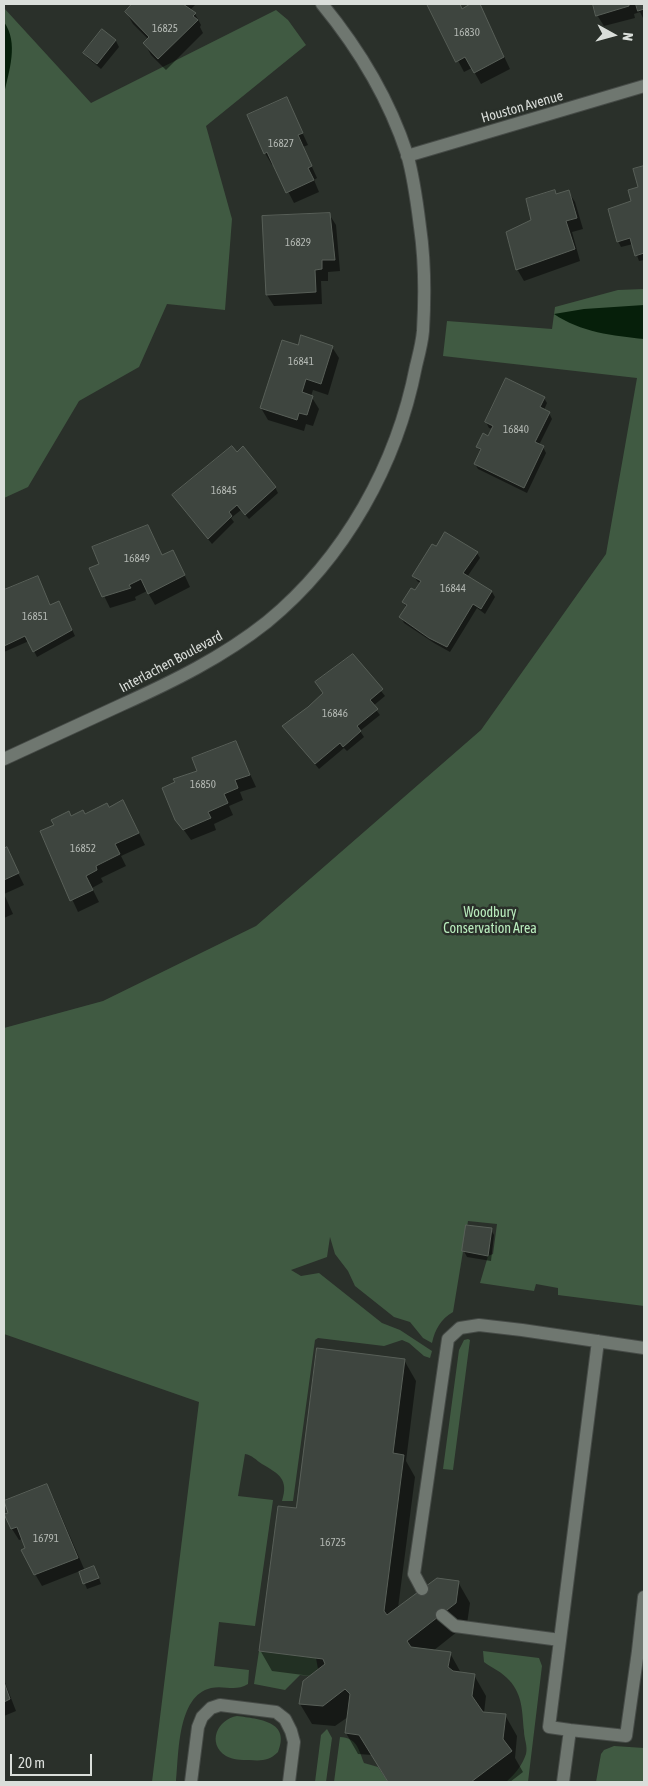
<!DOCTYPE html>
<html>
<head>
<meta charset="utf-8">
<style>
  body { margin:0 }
  #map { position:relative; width:648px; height:1786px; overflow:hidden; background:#2a302a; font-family:"Asap Condensed",sans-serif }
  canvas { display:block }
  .frame { position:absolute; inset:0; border:5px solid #dadeda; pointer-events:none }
  .north { position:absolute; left:588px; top:10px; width:50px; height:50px; -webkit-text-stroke:4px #2a302a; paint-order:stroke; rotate:97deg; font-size:14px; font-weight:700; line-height:20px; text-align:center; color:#dadeda }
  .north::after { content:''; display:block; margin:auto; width:18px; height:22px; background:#dadeda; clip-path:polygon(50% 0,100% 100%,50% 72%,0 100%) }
  .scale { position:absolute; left:10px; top:1754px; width:82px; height:22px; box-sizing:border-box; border:2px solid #dadeda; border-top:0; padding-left:6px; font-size:15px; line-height:18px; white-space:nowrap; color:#dadeda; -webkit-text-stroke:4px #2a302a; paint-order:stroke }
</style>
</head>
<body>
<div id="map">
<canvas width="648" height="1786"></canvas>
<div class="frame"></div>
<div class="north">N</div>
<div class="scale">20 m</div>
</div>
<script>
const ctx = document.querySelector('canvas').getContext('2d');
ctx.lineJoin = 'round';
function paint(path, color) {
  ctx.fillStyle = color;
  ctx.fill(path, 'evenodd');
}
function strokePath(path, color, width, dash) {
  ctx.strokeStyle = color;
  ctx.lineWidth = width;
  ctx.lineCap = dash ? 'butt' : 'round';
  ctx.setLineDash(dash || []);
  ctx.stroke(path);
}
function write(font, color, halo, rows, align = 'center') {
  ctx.font = font + ' "Asap Condensed",sans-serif';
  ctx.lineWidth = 5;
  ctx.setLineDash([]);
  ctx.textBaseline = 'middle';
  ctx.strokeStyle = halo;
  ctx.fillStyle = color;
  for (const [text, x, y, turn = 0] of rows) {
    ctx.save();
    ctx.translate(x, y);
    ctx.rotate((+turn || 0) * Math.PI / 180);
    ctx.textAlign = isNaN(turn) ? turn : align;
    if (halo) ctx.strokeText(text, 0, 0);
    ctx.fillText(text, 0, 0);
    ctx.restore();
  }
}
const green = new Path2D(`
  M4,8L91,103L276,10L288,20L306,45L206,126L232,219L225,310L167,304L139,367L79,401L28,487L4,498Z
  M644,289V1306L558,1295V1288L536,1284L534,1291L480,1283L488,1256L493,1254L497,1224L468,1221L453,1312C441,1319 435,1329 432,1343L423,1338L410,1322L394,1317L355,1286L348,1271L335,1254L330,1237L327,1257L291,1270L301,1276L319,1273L382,1323L400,1330L432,1351L430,1358L424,1356L409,1343L402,1340L384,1346L318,1338L315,1340L293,1501H282C289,1479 279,1474 262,1464C256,1460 252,1455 245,1454L238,1496L273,1500L255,1626L219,1622L214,1666L249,1670L248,1684C235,1692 225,1685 211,1688C177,1696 179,1754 176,1782H152L199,1402L4,1334V1028L103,1001L256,926L481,730L606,554L637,378L443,356L447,321L552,329L555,307L618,290Z
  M468,1339L470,1340L453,1470L443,1469L459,1350L464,1340Z
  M259,1651L316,1658L318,1669L310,1676L300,1675L285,1690L254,1684Z
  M483,1651L539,1658L542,1666L528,1782H506C515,1774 522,1766 526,1754C528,1746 524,1739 524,1731C522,1712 523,1695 509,1680C502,1672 492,1668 484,1662Z
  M237,1716C259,1719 291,1721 278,1752C269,1761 261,1761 249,1760C241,1760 233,1760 226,1756C206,1743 218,1719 237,1716Z
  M327,1729L332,1738L326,1782H315L321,1735Z
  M340,1737C357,1738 358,1748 364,1763L378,1767L388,1782H334Z
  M614,1746L644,1748V1782H596L601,1754L604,1750Z`);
const water = new Path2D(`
  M4,22C19,43 9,71 4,94Z
  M644,305V339C614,336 580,332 554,314L584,309Z`);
const shadow = new Path2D(`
  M135,4H196L190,10L195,14L201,25L200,27L203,33L166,70L151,55L145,44L149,40L133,24L126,12Z
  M428,4H459L463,11L472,4L475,7L479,4L510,69L481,84L472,68L464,72Z
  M594,4H644V20L640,12L634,14L635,18L604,26L597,15Z
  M102,31L116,41L119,47L101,69L88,58L84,53Z
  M287,99L308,145L303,147L317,178L314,180L319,192L294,203L274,164L272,165L265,153Z
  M644,167V260L639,261L633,244L621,247L618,241L632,202L639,188L634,170Z
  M568,191L575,202L583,229L572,232L580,261L524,281L517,269L533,221L557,195Z
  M329,214L336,225L340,271L328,272V281H321L322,304L274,306L267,295Z
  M299,346L332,347L339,358L328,395L313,390L311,396L319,409L313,426L306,424L304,431L268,420L261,408Z
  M544,398L547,403L544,410L549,413L552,419L539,445L543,447L546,453L527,493L478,469L475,464L481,452L478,447L489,438L493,429L489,428L486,422Z
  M275,487L278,493L249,519L241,510L231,518L234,522L212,544L177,500Z
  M477,553L480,558L467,577L492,592L495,597L485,614L477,608L450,652L434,643L404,623L401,617L406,607L404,602L416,592L421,584L417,581L414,576Z
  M163,556L179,563L190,587L155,605L147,591L135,597L136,600L110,608L91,569Z
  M37,578L51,606L62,608L75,636L37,657L29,641L4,652V592Z
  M353,656L385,696L373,706L380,715L360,731L364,737L347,751L344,748L319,769L284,726L309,708L324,694Z
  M235,742L256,787L240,792L243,800L229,806L233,815L214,824L216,830L191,840L176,819L199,772Z
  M108,808L129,813L145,845L121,856L126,866L101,878L103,882L92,888L99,902L78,912L41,832L71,817Z
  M6,849L24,885L4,894L13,914L4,918V850Z
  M491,1230L494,1235L491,1261L467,1257L464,1251Z
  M404,1360L416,1381L406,1461L415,1477L398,1608L458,1582L470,1603L467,1624L433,1651L450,1653L461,1673L474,1675L486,1696L484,1713L505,1715L517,1736L515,1758L523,1772L510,1782H388L372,1755L358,1754L346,1733L348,1717L335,1726L312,1724L300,1704L311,1676L272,1671L260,1650L297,1510Z
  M46,1485L53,1497L85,1571L97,1573L101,1584L87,1589L80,1571L42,1586L35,1574L23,1539L19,1540L12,1529Z
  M4,1680L16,1711L4,1716Z`);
const building = new Path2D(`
  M132,4H183L196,13L193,16L198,20L158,59L143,43L149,37L125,12Z
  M427,4H460L462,9L470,4H480L504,57L474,73L465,57L456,62Z
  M593,4H629V6L596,16Z
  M636,4H644V9L638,11Z
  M102,29L116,40L97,64L83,53Z
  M287,97L303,133L298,135L312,166L308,168L314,180L286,193L267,152L264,154L247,115Z
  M644,166V253L635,256L630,238L617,242L608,209L631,201L628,190L638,187L633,169Z
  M555,190L556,194L569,190L577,218L566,221L575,249L516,270L506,232L531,220L526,199Z
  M330,213L335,260H322V269L315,270L316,292L266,295L262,216Z
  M301,335L333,346L321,384L306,379L302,392L313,396L307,415L299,413L297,420L260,408L282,340L298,345Z
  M506,378L545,397L540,407L550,412L535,442L544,446L524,488L474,464L481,449L476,447L483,433L488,436L493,426L485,422Z
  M232,446L237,452L243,446L276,487L245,515L237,505L229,512L232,516L208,539L172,495Z
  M148,525L162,555L173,550L185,575L148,594L141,579L129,585L131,588L102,597L89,568L99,564L92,547Z
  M445,532L478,552L463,573L492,591L481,609L473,604L447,647L429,638L399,617L407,605L402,602L411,588L415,590L421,581L412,576L432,544L436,546Z
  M38,576L50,605L59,601L72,630L33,652L25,636L4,646V590Z
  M353,654L383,689L370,700L378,709L357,726L361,731L343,747L340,743L315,764L282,726L308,707L323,693L315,682Z
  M236,741L250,775L235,780L238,788L224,794L228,803L208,812L211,818L183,830L175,820L162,788L175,782L173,779L197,771L192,758Z
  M123,800L139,833L115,844L120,854L96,866L97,870L86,876L93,890L70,901L40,831L54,825L51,820L69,811L71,816L83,810L85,814L107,803L109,807Z
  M7,847L19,873L4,880V849Z
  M466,1225L492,1228L488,1256L462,1251Z
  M317,1348L405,1359L393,1453L404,1455L384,1611L387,1615L437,1578L459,1581L456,1603L407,1641L411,1647L451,1652L448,1667L453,1671L475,1674L472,1696L483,1712L506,1714L503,1739L512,1751L471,1782H388L359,1735L345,1733L350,1694L345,1689L323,1706L299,1704L303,1681L325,1664L323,1659L259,1651L278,1506L296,1508Z
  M47,1484L78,1558L34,1575L21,1550L25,1548L17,1527L11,1529L4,1514L8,1513L4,1501Z
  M94,1566L99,1578L83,1584L79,1572Z
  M4,1682L10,1699L4,1702Z`);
const service = new Path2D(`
  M422,1589L414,1574L448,1339L460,1328L479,1325L522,1330L644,1348
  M644,1597L638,1651H644
  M442,1615L455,1626L560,1640
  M570,1730L626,1736L638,1651
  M191,1782L198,1727L202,1717L211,1708L220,1705L276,1712L285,1719L291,1731L294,1742L289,1782
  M563,1782L570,1730L549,1727L598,1341`);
const minor = new Path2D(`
  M407,156L644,86
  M4,759C43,741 82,723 121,705C172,682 223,657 267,622C345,558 397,464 416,366C419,354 422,343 423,331C425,297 425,261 420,227C417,203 414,178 407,154C389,99 359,49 322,4`);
const numberNames = [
  ["16825",165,29],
  ["16830",467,33],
  ["16827",281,144],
  ["16829",298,243],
  ["16841",301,362],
  ["16840",516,430],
  ["16845",224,491],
  ["16849",137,559],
  ["16844",453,589],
  ["16851",35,617],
  ["16846",335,714],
  ["16850",203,785],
  ["16852",83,849],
  ["16791",46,1539],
  ["16725",333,1543]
];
const streetNames = [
  ["Houston Avenue",522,107,-16],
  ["Interlachen Boulevard",171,662,-28]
];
const parkNames = [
  ["Woodbury",490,913],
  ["Conservation Area",490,929]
];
paint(green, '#405a42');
paint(water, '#061f0a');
paint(shadow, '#0007');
paint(building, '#3e453f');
strokePath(building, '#585f58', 1);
strokePath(service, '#464b47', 14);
strokePath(minor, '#464b47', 14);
strokePath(service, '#6f7770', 12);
strokePath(minor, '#6f7770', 12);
write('11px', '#b3b8b3', null, numberNames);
write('14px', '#dadeda', '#2a302a', streetNames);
write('14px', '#b9ecbd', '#2a302a', parkNames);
</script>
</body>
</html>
